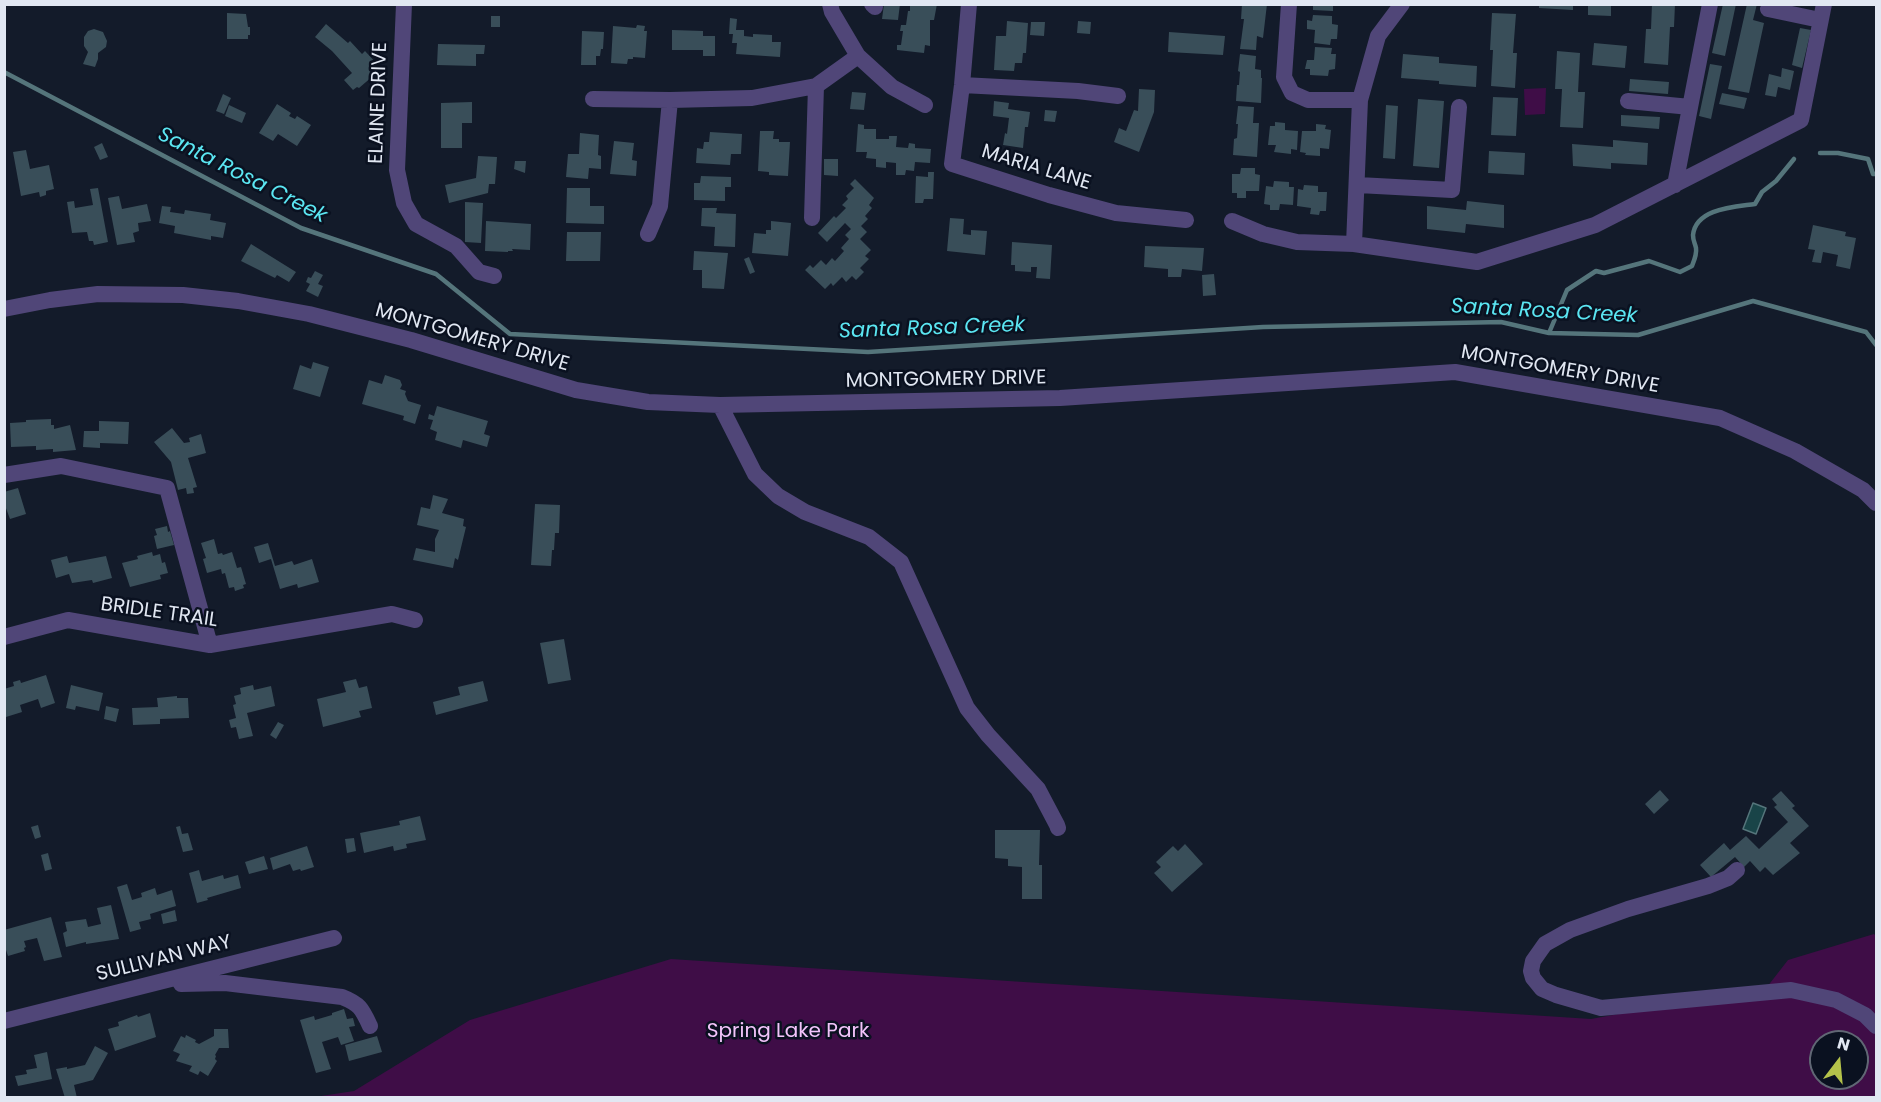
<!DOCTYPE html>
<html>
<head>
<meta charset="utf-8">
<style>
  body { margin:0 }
  #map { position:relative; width:1881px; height:1102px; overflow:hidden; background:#131b2a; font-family:Poppins,sans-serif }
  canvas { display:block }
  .frame { position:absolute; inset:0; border:6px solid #e1e7f2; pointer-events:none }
  .north { position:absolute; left:1809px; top:1030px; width:60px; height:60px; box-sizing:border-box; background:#0a1120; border:2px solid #606774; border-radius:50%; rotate:16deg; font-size:16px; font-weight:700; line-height:24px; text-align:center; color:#e1e7f2 }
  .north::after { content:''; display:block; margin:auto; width:21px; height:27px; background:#b4c24a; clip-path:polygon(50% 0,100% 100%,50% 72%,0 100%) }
</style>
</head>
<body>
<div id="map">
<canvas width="1881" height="1102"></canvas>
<div class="frame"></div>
<div class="north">N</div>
</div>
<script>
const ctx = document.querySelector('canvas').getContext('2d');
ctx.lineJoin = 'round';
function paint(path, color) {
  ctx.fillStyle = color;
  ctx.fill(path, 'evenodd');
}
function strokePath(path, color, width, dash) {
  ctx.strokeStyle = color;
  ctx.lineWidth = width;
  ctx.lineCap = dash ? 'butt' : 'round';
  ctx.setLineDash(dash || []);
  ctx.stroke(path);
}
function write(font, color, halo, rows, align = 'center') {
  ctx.font = font + ' Poppins,sans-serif';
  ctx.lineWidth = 5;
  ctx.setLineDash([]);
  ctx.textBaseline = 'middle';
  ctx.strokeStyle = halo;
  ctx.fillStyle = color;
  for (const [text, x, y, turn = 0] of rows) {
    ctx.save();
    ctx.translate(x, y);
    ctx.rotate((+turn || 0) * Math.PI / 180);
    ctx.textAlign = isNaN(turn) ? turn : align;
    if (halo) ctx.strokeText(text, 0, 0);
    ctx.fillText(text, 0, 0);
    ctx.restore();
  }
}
const green = new Path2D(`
  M1546,88L1545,114L1525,115L1524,89Z
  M1874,934L1876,936V1097L308,1098L354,1091L470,1020L671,959L1591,1019L1767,987L1788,960ZM1821,1042H1857V1078H1821Z`);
const water = new Path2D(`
  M1753,803L1766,808L1756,834L1743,829Z`);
const stream = new Path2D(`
  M4,72L301,228L436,274L510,334L868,352L1263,327L1501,322L1549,333L1638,335L1753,301L1866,332L1876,345
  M1820,153H1838L1868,159L1873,174H1876
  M1549,333L1567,290L1596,271L1604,273L1649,261L1680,272L1692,266C1694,261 1697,254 1696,248C1695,243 1693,241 1693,235C1696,208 1735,207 1755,204L1762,192L1776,181L1794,159`);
const building = new Path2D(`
  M884,4H900L898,20L882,19Z
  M937,4L934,20H930V46L925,45L924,53L897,50V45H901L903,31H900L901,25H906L908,11H910V5Z
  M1242,4H1267L1263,38L1257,36L1256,50L1240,49L1244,19H1241Z
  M1313,4H1333V11L1313,10Z
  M1539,4H1573V10L1539,8Z
  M1588,4H1611V16L1588,15Z
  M1652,4H1675L1674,27H1670L1668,65L1644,63L1646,29H1651Z
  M1723,4H1736L1725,56L1712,53Z
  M1747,4H1757L1753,20L1764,23L1749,93L1728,89Z
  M227,13L246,14L248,27H250V35H248V39H227Z
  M1492,13L1516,14L1513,53H1517L1515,88L1491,86L1493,50H1490Z
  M1313,15L1332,16V24L1338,25L1337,39H1331L1330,45L1314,43L1315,30L1307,29V20L1312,21Z
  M491,16H500V27H491Z
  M730,18L737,19L736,30H744V36L753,37V34L772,35V42H781L780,57L736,54L737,43H732L733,34H729Z
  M1007,21L1028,23L1026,53H1023L1022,63H1015L1014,71L994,70L996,36H1006Z
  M1078,21L1091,22L1090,34L1077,33Z
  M1031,22H1045L1044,36L1030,35Z
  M326,24L348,43L350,41L362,54L365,51L379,66L371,74L373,76L359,88L357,87L353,90L344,80L352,73L332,51L315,37Z
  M637,25L645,26L644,31H647L645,58L633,57V59H628L627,64L611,63L613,26L636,28Z
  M1800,28L1811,30L1802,68L1792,65Z
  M94,29L103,32L107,41L106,47L98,53V59L95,67L83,64L88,52L84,46V37L88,31Z
  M672,30L703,31V36H715V56H703V50H672Z
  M582,31L604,32L603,49H601L600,56H596V65H581Z
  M1169,32L1225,36L1223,55L1168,52Z
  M1594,43L1627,46L1625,68L1592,65Z
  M438,44L485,45L484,54H476V66L437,65Z
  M1315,47L1332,48L1331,54H1336L1335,69L1329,70L1328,76L1310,75V69H1305L1307,60H1314Z
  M1557,51L1580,53L1578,92H1585L1583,128L1560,127L1562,89H1555Z
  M1240,54L1256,56L1255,69L1261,70V78H1262L1261,103L1236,101L1237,85H1239L1240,72L1238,71Z
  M1403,54L1439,57V63L1477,66L1476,87L1439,84V81L1401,78Z
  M1710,64L1722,66L1711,119L1699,116Z
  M1782,68L1794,71L1790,90L1778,87L1776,97L1765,95L1769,74L1781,77Z
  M1630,79L1669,82L1668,94L1629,91Z
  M1139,89L1155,90L1154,112L1139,152L1114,142L1119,128L1126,131L1134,110L1138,111Z
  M852,92L866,93L864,110L850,109Z
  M1722,93L1747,98L1744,109L1719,104Z
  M223,94L231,98L224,114L216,111Z
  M1493,97L1518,98L1516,136L1491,135Z
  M1418,99L1444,101L1439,168L1413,166Z
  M994,101L1009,103L1008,109L1030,112L1028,127H1025L1023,148L1003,145L1005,133L1007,134L1009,118L993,116Z
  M472,102V123H462V148H441V103Z
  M277,104L291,113L289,116L295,119L297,116L311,125L297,146L278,134L273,141L259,133Z
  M229,105L246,113L242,123L225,116Z
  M1386,105L1398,106L1395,159L1383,158Z
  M1238,106L1254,107L1253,123H1259L1257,157L1233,155L1234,139L1237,138L1238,124H1236Z
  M1045,110L1057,111L1055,122L1044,121Z
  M1621,115L1660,117L1659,129L1621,126Z
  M1275,122L1285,123V130L1298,131L1297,150L1291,149V154L1274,152L1276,145H1268L1270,126H1275Z
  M858,124L864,125V129H876V139H889V136H897L896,147L908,148L909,143L915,144V148L931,149L930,163L915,162L914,171L906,170L905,175H896V163L886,162V168L876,167V159L866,158L867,152H856Z
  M1316,124L1326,125L1325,129L1331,130L1329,149L1320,148V156L1305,155L1306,153L1300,152L1302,131H1316Z
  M760,131H774L773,139H779V142H790L788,176L769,175V172L758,171Z
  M710,132L742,134L741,154H731L730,165L696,163L697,148L703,149L704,142H709Z
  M580,133L599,135L598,155L601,156V169L589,168L588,179L566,177L568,154H579Z
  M1613,140L1648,143L1647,165L1611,163V169L1573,166L1572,144L1613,147Z
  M614,141L634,143L632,160L637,161L636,176L610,174Z
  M102,143L108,157L100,160L94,147Z
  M26,150L30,169L49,165L54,189L46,191V195L40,197L39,192L21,196L13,152Z
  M1489,151L1525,153L1524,175L1488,173Z
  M478,156L497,157L495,184H489L488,193L449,203L445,185L476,178Z
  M824,159H838V176L824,175Z
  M515,161H526L525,173L514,169Z
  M1241,168H1255V174L1260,175L1259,191H1246V198H1237V193H1232V174H1240Z
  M928,172H934L933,199H924L923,203H915L916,176L928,177Z
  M701,176L731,177V187H725V201L694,200V183H700Z
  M855,179L874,198L869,205L872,208L865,216L868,219L861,226L867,232L860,239L871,250L865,256L869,259L860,268L864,272L856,280L852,276L846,282L842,277L833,286L831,283L825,289L805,270L810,265L813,268L821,260L826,265L832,258L835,261L844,251L841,248L849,239L845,235L851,229L845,223L827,242L818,233L834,216L836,218L846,208L842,205L848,199L846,196L854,188L850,184Z
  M1274,181L1289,182V187H1294L1293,205L1280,204L1279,210H1270V205L1264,204L1266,186L1273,187Z
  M1304,185L1318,186V192H1327L1326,211H1320L1319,215L1310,214L1311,208L1297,206L1298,189L1303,190Z
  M98,188L108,242L94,245L93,241H89L87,232L72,233L67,202L74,201L75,208L93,205L90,189Z
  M567,188H590V206H604V224L566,223Z
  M119,196L122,209L147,204L151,221L138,223L139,231L133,233L135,242L117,245L108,198Z
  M1467,201L1504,205V228L1466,224L1465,233L1427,229V206L1466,210Z
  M465,202L483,203L481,243L465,242Z
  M162,206L171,207L170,212L184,214L185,210L211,214L210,220L226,223L223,238L211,236V240L174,233L175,226L159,223Z
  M702,208H717L716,213L736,214L735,247L714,246L715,227L701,226Z
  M950,218L964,219L963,234L971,235V230L987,231L985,255L947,251Z
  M486,221L531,224L530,250L512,249L513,251H508V252L485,251Z
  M771,221L791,223L788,256L752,253L754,233L766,234V230H771Z
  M1813,225L1846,232L1845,236L1856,238L1850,269L1836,266L1838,255L1823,252L1821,263L1812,262L1815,250L1808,249Z
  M567,232H601L600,261H566Z
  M1012,242L1052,245L1050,279L1036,278L1037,267H1031V272L1015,271V265H1011Z
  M251,244L296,272L289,282L277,275L275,278L241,261Z
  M1145,246L1204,248L1202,271L1182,269L1181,277H1168V269L1144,267Z
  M694,251L728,253L724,289L702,288V270H693Z
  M749,257L755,272L750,274L744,259Z
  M315,271L323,275L318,284L323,286L318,297L306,291L310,284L306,282L308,277L311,278Z
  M1214,274L1216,295L1203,296L1202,275Z
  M313,362L329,367L320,397L293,389L300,365L311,369Z
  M385,375L400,380L402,385L400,389L406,391L405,394L408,401L421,405L415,424L403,420L404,416L362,404L369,380L382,384Z
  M437,406L488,421L484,434L490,436L487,447L463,440L461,448L435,440L437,432L430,429L433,420L428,419L429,414L434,416Z
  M51,419V425H54V429L70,425L76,450L53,452V449L36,450V446L11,447L10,423L26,422V420Z
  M99,421L129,422L128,444L100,443V448L83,447L84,431H99Z
  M172,428L184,443L190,442L189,438L201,434L206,453L188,458L197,487L193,488L194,493L187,494L186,488L178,490L171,462L154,442Z
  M18,488L26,514L10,519L4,503V492Z
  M433,495L448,499L442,513L464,519L463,526L466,527L458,560L455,558L453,568L413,560L416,548L435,552V539L439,530L417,525L421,507L430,509Z
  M535,504L560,505L559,533H555L554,550H552L551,566L531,565Z
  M167,526L168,532L170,531L174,545L157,549L154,536L157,535L155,529Z
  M214,539L218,554L222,553L223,555L232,552L237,568L241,567L246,584L243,585L244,588L235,591L234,587L229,588L225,573L222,574L221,569L207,573L203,559L206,558L201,543Z
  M268,543L275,566L292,561L294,565L312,559L319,582L298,588L297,584L280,589L271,559L259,563L254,547Z
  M152,552L153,556L160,554L162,563L165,562L168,573L160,575L161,579L130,587L122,563L138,559L137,556Z
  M67,556L69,563L106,556L112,578L93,583L92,580L72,583L69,574L56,578L51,560Z
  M564,639L571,680L548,684L540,643Z
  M46,675L55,703L41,708L38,699L20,705L22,712L6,717L4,712V689L14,686L13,682L20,680L21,683Z
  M356,679L359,688L367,686L372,708L359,711L361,717L323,727L317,699L346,692L343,682Z
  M483,681L488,701L436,715L433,702L460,695L458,687Z
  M71,685L103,693L99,711L76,706L75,710L66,708Z
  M253,685L254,690L271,686L275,706L247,713L253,736L239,739L236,727L231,728L229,720L236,718L233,705L236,704L234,696L241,694L240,688Z
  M177,696V698H188L189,718L160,719V724L133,725L132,708L158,707L157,698Z
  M106,706L119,709L116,722L104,719Z
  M278,722L284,725L276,739L270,735Z
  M1660,790L1669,800L1654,814L1645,804Z
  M1781,791L1795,806L1792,808L1809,826L1790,843L1800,853L1773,875L1765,867L1760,872L1750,861L1744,867L1735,857L1711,877L1700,865L1724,843L1730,850L1746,836L1759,849L1788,822L1774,807L1777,805L1772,799Z
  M420,816L426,840L406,844L407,848L394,851L393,846L364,853L360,833L400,825L399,821Z
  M38,825L41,837L35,839L31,827Z
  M180,826L182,834L188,833L193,850L183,852L176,827Z
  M995,830H1040L1039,865H1042V899H1022V867L1008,866V859L995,858Z
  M354,838L356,851L347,853L345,839Z
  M1185,844L1203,864L1172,892L1154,873L1161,867L1156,862L1173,846L1178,851Z
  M307,846L314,867L301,871L300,869L293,871L290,864L273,870L270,858Z
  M48,853L52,869L45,871L41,855Z
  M264,856L268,869L249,874L245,862Z
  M199,870L202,881L223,875L224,879L238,875L241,888L207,898L208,900L197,903L189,873Z
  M127,884L132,900L142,897L141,893L155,888L157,895L172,890L176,906L150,914L151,919L139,922L141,929L130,932L117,887Z
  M111,905L119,939L86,944V942L66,947L63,933L67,931L65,922L86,919L88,927L101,924L97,908Z
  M175,910L177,921L163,924L161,914Z
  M51,917L62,957L44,961L37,938L24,941L26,947L24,948L25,951L8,956L4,944V930Z
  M344,1009L347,1019L353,1018L355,1026L349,1027L354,1041L341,1045L338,1037L322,1042L331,1069L316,1073L300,1020L314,1016L315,1020L332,1015V1013Z
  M150,1013L156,1037L115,1051L108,1029L119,1026L118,1022L137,1015L138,1017Z
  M214,1029H228L229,1048H219L215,1055L216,1056L215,1059L217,1061L208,1076L200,1071L198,1075L189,1071L192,1066L176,1061L180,1054L173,1051L181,1036L185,1038L186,1035L196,1040L195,1042L199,1044L214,1036Z
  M377,1036L382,1052L349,1061L345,1045Z
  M95,1046L108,1053L93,1080L74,1085L77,1098H65L56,1069L67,1067V1069L85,1065Z
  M47,1052L52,1079L18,1086L15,1076L27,1074L26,1070L37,1068L34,1055Z`);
const minor = new Path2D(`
  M404,4L397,170L404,203L416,224L456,246L479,272L494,276
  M830,4L832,12L858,56L892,87L925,105
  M872,4L875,7
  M969,4L962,85L952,164L1049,195L1116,213L1186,220
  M1289,4L1284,77L1292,93L1308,100H1360
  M1768,9L1820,20
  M962,85L1078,91L1118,96
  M593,99L670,100L752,98L816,86L858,56
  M1628,101L1690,107
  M1358,185L1452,190L1459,107
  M1675,185L1710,4
  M812,218L816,86
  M1232,221L1263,234L1297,242L1354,244L1477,262L1595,225L1801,120L1824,4
  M648,234L660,206L670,100
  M1354,244L1360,100L1378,36L1402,4
  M4,309L50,300L98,294L183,295L238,301L309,314L411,340L576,390L648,402L720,405L1060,398L1455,372L1720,418L1795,451L1863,490L1876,503
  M720,405L755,474L778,496L805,512L869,537L901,562L967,708L988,735L1038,789L1057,825L1058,828
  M4,475L61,466L167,488L210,645
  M4,637L68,620L210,645L392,614L415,620
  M1737,870L1728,878L1708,886L1628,909L1570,930L1545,944L1533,961L1531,971L1533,978L1542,989L1556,995L1601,1008L1791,990L1836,1000L1865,1015L1876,1026
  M181,984L225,983L342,997C360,1004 362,1009 370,1026
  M4,1021L334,938`);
const streetNames = [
  ["ELAINE DRIVE",379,103,-88],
  ["MARIA LANE",1036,168,17],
  ["MONTGOMERY DRIVE",472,338,16],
  ["MONTGOMERY DRIVE",1560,370,10],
  ["MONTGOMERY DRIVE",946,380,-1],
  ["BRIDLE TRAIL",159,613,8],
  ["SULLIVAN WAY",164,959,-14]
];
const parkNames = [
  ["Spring Lake Park",788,1032]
];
const waterNames = [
  ["Santa Rosa Creek",242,176,27],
  ["Santa Rosa Creek",1544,312,3],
  ["Santa Rosa Creek",932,329,-2]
];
paint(green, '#3f0d47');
paint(water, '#194448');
strokePath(water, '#55757b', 1.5);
strokePath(stream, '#55757b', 4.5);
paint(building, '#394e59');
strokePath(minor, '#504678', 16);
write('20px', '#e1e7f2', '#0a1120', streetNames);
write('20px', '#f3c4fb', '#0a1120', parkNames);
write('italic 21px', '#5be6f2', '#0a1120', waterNames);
</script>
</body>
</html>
